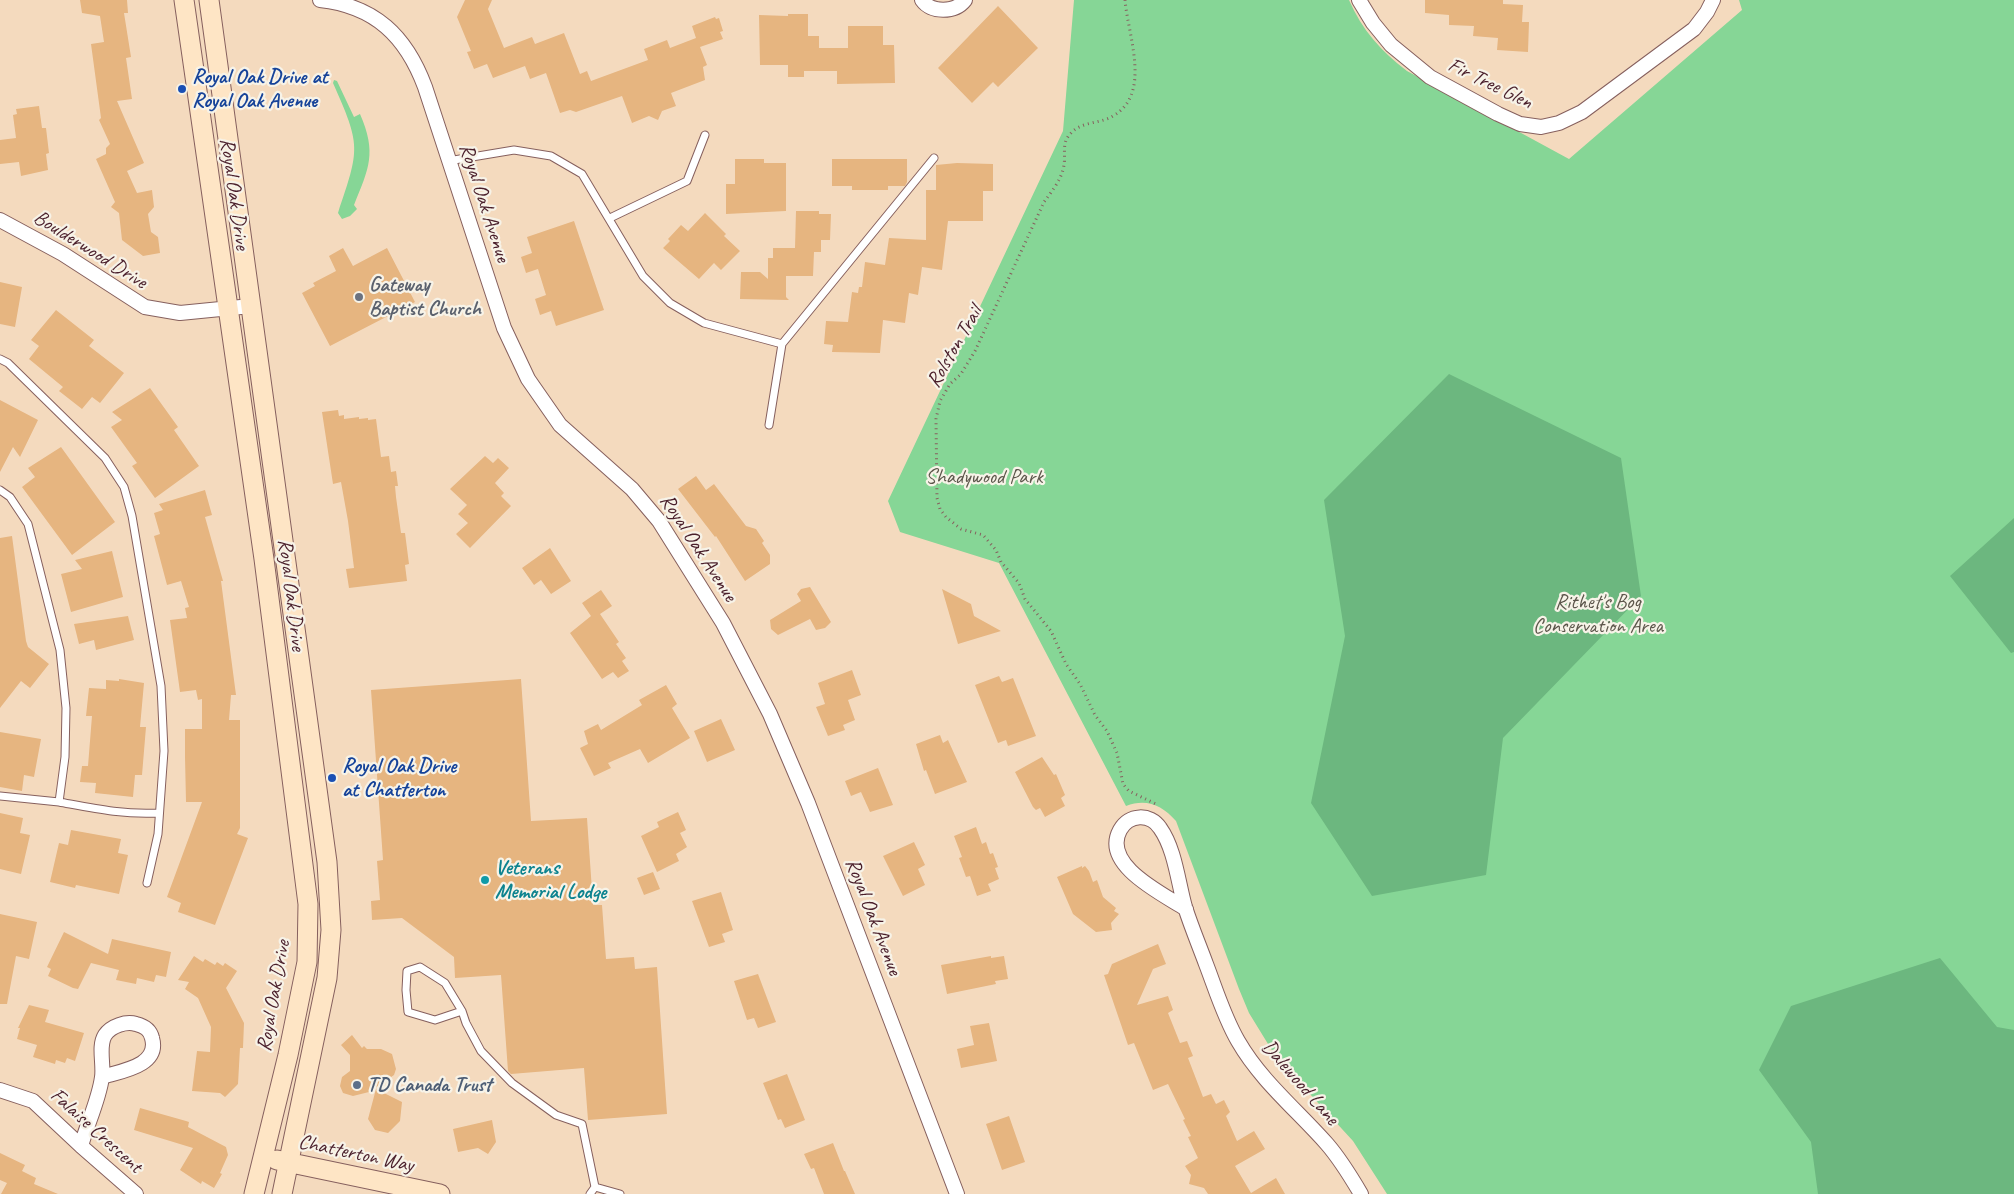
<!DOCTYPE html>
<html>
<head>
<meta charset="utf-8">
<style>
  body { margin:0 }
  canvas { display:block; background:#f4dabe }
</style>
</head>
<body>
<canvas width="2014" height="1194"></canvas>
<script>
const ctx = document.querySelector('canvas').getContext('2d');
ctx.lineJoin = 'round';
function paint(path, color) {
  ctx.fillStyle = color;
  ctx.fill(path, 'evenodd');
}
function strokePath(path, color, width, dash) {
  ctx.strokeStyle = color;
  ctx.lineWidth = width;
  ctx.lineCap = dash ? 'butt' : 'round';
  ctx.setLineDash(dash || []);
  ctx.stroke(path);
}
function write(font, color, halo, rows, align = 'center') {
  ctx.font = font + ' Caveat,sans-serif';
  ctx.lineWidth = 4.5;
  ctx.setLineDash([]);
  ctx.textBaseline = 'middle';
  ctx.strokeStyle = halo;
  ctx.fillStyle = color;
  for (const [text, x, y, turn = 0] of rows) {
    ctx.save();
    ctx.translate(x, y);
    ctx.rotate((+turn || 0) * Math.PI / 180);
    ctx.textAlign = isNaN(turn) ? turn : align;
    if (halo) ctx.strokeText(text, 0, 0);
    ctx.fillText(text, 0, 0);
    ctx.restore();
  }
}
const green = new Path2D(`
  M1074,0H1349C1362,30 1381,51 1407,71L1569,159L1742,10L1739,0H2014V1194H1387L1353,1141L1276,1057L1249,1013L1239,989L1176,821C1162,805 1146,798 1126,806L999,563L900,532L888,501L1063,131Z
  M334,80L337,81L354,117L360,114C377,153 369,168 354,205L357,209L350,216L342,219L338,213C360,148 361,146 333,83Z`);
const forest = new Path2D(`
  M1449,374L1621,458L1641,596L1503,738L1486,875L1372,896L1311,803L1345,636L1324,500Z
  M2014,518V652L2011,653L1950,576Z
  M1940,958L1997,1027L2014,1030V1194H1818L1811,1142L1759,1070L1791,1006Z`);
const building = new Path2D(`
  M80,0H127L128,13H124L131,57L126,58L132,99L117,101L144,163L127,171L137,193L152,190L154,207L148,214L151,232L158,237L160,253L143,256L122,240L119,213L111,207L115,202L96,159L106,154V148L110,144L99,120L101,118L91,44L104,42L100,16L82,13Z
  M465,0H492L488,9L504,48L532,37L535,44L564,33L580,74L587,71L591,81L648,60L644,49L667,40L670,48L696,38L692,26L715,17L716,19L719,18L723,31L720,32L723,39L700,47L707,65L703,67L705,80L671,93L676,106L662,111L658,120L649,116L632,123L622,96L576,112L570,110L560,113L546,73L530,79L525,66L493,78L487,64L474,69L467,52L471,51L457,17Z
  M1425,0H1503V4L1523,5L1522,22H1529L1528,52L1497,50L1498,38L1473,36L1474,26L1449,25V15L1425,13Z
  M998,6L1038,48L998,87L993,82L972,103L938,68Z
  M788,14H808V36H819V48H848V26H883V45H894L895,83L837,84V71H804V77H788V65H760L759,15L788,16Z
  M39,106L42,128H46L49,153L46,154L48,170L21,176L19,162L0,164V140L16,138L13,115L17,114L16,109Z
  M735,159H764V163H786V211L726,214V184H735Z
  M832,159H907V182L905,186H888V190H852V186H832Z
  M957,163L993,164V191H983V221H948L942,270L922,267L918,295L909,293L905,323L883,320L880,353L832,352L833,345L824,344L826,321L848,322L852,292L858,293L859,287H862L865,262L885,265L889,238L926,240V190H936V165Z
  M796,211H819V214H831L830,240H821V252H814L813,276H786V297L789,300L740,299L741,272H760L768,279V258H773V248H795Z
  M705,213L726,234L724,236L740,251L721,270L714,263L699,279L663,248L670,241L668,239L681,225L688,231Z
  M574,221L604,310L556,326L551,311L540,315L535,299L546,295L538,269L526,273L521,257L532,253L527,237Z
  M343,248L353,266L387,248L415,302L330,346L302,293L315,286L313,283L336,271L329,256Z
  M0,282L22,287L15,327L0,324Z
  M56,310L94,340L89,346L124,373L100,403L92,397L82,409L59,391L63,387L29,359L39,346L31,340Z
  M150,388L178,427L174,430L199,466L155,498L132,466L137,463L111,427L122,420L112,412Z
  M0,400L38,420L20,457L13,447L0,472Z
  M338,410L339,416L344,415V419L359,417V419L368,418V420L376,419L381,457L389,456L391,472L396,471L398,486H395L396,497L401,533H405L409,564L405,565L407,581L349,588L346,569L354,568L348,521L341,482L333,484L322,412Z
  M61,447L115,522L72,555L22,487L35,477L28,468Z
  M485,456L493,463L498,458L509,468L495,483L504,493L501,496L511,506L470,548L456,534L468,523L458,514L467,505L450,489Z
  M696,476L706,490L714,484L746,526L756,529L764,541L762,543L770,555V564L745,581L716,536L715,537L678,489Z
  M205,490L212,515L205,517L223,581H221L236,695H231L229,720H240V828L237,834L248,838L215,925L178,912L181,903L167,897L202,802H186L185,757V729H202V699L198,700L196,690L180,692L170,620L187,618L185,608L189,607L181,581L167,585L154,536L160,534L154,513L163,510L159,504Z
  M12,536L26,641L28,647L49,664L30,688L21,681L0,708V538Z
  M550,548L571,581L551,594L541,580L534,585L522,568Z
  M112,551L123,597L71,612L61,574L82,569L75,560Z
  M810,587L831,622L825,628L816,630L810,619L778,635L771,629L770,620L801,601L797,594L801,589Z
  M942,589L971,604L974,616L1001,631L958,644Z
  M601,590L612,606L600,614L619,642L616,644L626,658L622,661L629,671L618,678L613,672L602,679L570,633L591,616L582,603Z
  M128,616L134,640L96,650L94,640L79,644L74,624Z
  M852,670L861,695L848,700L855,720L843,725L845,730L828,736L816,707L825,704L818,683Z
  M999,676L1002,682L1013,678L1036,736L1008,746L1006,740L998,743L975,685Z
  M119,679L144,683L140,727H146L142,775H135L133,797L95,793L96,783L80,782L82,766H88L92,716H86L89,688L106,689V680L119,681Z
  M521,679L531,821L587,818L593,905H602L606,959L634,957L635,969L657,967L667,1114L588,1120L584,1068L511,1074L508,1071L501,975L455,978L454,957L402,918L372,920L371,901L380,900L377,861L383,860L371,690Z
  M666,685L677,704L672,708L690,738L648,763L640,749L608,763L611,768L594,776L580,748L588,744L584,731L598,724L601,730L642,705L639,700Z
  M721,719L735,750L707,762L694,731Z
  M0,732L41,739L34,777L24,775L22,791L0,787Z
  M940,735L943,743L948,740L967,782L935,794L926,770L924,771L916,744Z
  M1042,757L1054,775L1056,774L1065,795L1061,798L1065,806L1045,817L1040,808L1036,810L1033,807L1015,772Z
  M878,768L893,805L870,812L861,792L851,796L845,781Z
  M678,812L686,830L680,833L687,847L676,854L679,861L657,872L641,836L659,827L657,822Z
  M0,813L23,818L20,833L30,835L21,874L0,869Z
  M976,827L982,844L986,842L990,854L993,853L998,867L995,868L999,879L988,884L991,891L977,896L970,876L966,877L959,858L962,857L954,836Z
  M71,830L121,839L118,853L128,855L119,894L76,885L75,888L50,882L59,843L68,845Z
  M914,842L925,865L918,869L925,885L903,896L883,856Z
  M1082,866V868L1085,866L1089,871L1093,882L1097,880L1103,897L1116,908L1114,911L1119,914L1111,923L1112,930L1096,932L1073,914L1057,877Z
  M653,872L660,889L644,895L637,878Z
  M721,892L733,930L722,934L725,942L709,947L692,901Z
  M0,914L37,922L29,959L16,956L7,1004H0Z
  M64,932L108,954L112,939L171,952L166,977L156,975L154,982L137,978L136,984L116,980L119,970L91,963L78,989L73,988L48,976L51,969L47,967Z
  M1158,944L1166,964L1153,969L1137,1005L1168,996L1173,1010L1168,1013L1180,1043L1187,1041L1193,1056L1188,1058L1203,1097L1211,1094L1216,1104L1224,1100L1230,1112L1226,1116L1237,1141L1254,1131L1265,1149L1235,1166L1251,1193L1276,1178L1285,1194H1208L1204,1188L1189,1184L1191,1175L1185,1166L1198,1158L1188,1137L1191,1136L1183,1120L1185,1119L1168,1084L1153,1090L1134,1043L1128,1045L1104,975L1108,974L1112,964Z
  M194,956L203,962L205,959L215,965L217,962L223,966L225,963L237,971L226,988L244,1023L243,1048H240L238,1084L225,1097L220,1093L192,1091L197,1051L210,1052L211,1027L198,998L185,989L189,982L178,980Z
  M991,956V958L1004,956L1008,979L995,981L996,984L947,994L941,965Z
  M758,974L776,1022L758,1028L754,1018L747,1020L734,981Z
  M29,1005L49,1010L45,1022L84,1033L75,1061L67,1058L65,1063L56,1060L55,1064L33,1057L37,1045L17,1039L20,1028H18Z
  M989,1023L997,1061L961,1068L957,1049L974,1045L970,1026Z
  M352,1035L362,1048L364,1046L367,1049H381L392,1054L396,1069L394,1075L369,1092L353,1096L343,1093L340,1086L342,1077L350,1071V1055L341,1045Z
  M787,1074L805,1120L785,1128L781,1119L778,1120L763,1083Z
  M376,1089L402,1102L400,1121L388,1133L375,1130L368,1119Z
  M140,1108L186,1121L189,1122L188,1127L226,1147L228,1155L220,1173L222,1174L214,1188L202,1181L201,1184L180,1170L193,1148L134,1130Z
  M1009,1116L1025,1162L1002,1170L986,1124Z
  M492,1120L496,1142L488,1154L478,1148L458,1152L453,1129Z
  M833,1143L844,1171H845L855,1194H824L814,1168L811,1169L804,1154Z
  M0,1153L25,1165L22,1171L36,1178L34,1184L58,1194H1L7,1183L0,1180Z`);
const path = new Path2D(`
  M1125,0C1128,36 1152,94 1113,116C1100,124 1082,121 1071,133C1061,143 1066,153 1064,165C1062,179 1052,191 1044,202L975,351L961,374L950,384L940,401L936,419L937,498L940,509L946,517L961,529L983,535L996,550L1001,562L1019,583L1025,599L1051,631L1066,664L1080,684L1095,715L1107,731L1117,753L1123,784L1129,791L1158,805`);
const lane = new Path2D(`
  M448,161L514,150L551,156L582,174L643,276L670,303L704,323L782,344
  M610,218L687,181L705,135
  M0,359L8,363L105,458L124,487L132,516L161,686L164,751L158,834L147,883
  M769,425L782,344L934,158
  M0,490L10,497L28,524L60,650L66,708L65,757L59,802L0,796
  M59,802C92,808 124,815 158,813
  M462,1011L435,1020L408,1012L406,990L407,971L420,967L445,983L462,1011L466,1023L481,1051L512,1083L556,1115L582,1124L595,1187L590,1194
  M595,1187L620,1194`);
const street = new Path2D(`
  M320,0C375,6 406,36 425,87L504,328L528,379L560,425L632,489L659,521L723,623L770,714L808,803L957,1194
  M922,0C931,13 955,13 965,0
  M1359,0L1373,23L1391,45L1430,77L1498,114L1520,124L1541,127L1559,123L1582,112L1694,29L1707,12L1713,0
  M0,220L63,254L145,307L180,313L251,306
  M1186,909C1163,894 1101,865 1120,830C1129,814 1150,813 1160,828C1175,849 1178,882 1185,907C1191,926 1199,945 1206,964C1216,990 1224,1017 1238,1041C1261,1081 1297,1110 1327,1144C1340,1159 1351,1177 1361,1194
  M0,1090L33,1101L81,1146L136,1194
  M81,1146C87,1124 99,1100 102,1077C104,1064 98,1046 105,1035C111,1026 126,1021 136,1024C144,1026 150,1029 152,1038C160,1066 121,1071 102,1077`);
const secondary = new Path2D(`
  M184,0L264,559L308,904L307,962L288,1055L254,1194
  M209,0L327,862L331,930L327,978L282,1194
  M277,1160L440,1194`);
const markers = [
  [182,89,5,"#1a4fb4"],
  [359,297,5,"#6b7280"],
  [332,778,5,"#1a4fb4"],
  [485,880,5,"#0f9aa8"],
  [357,1085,5,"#5c6f8a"]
];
const transitNames = [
  ["Royal Oak Drive at",192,77],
  ["Royal Oak Avenue",192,101],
  ["Royal Oak Drive",342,766],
  ["at Chatterton",342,790]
];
const streetNames = [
  ["Fir Tree Glen",1490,84,26],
  ["Royal Oak Drive",234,194,82],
  ["Royal Oak Avenue",484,203,72],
  ["Boulderwood Drive",90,250,32],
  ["Rolston Trail",955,347,-60],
  ["Royal Oak Avenue",698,548,57],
  ["Royal Oak Drive",291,595,83],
  ["Royal Oak Avenue",873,917,69],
  ["Royal Oak Drive",274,996,-80],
  ["Dalewood Lane",1300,1083,49],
  ["Falaise Crescent",96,1131,42],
  ["Chatterton Way",356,1154,12]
];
const worshipNames = [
  ["Gateway",369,285],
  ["Baptist Church",369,309]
];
const parkNames = [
  ["Shadywood Park",984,477],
  ["Rithet's Bog",1598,602],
  ["Conservation Area",1598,626]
];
const cultureNames = [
  ["Veterans",495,868],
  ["Memorial Lodge",495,892]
];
const serviceNames = [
  ["TD Canada Trust",367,1085]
];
paint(green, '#86d696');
paint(forest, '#6cb77f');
paint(building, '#e6b580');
strokePath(lane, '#86605e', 9);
strokePath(street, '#86605e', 16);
strokePath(secondary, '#86605e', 21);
strokePath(path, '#86605e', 3, [1, 4]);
strokePath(lane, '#fff', 7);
strokePath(street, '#fff', 14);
strokePath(secondary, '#fee5c5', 19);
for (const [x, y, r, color] of markers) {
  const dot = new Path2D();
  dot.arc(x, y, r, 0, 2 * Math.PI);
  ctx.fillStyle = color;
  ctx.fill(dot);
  strokePath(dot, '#f7f3e8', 2);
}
write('bold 21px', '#164399', '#f7f3e8', transitNames, 'left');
write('21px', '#4a1f2b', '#f7f3e8', streetNames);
write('bold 21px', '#5b616d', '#f7f3e8', worshipNames, 'left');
write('21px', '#5c564b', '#f7f3e8', parkNames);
write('bold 21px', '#0d838f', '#f7f3e8', cultureNames, 'left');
write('bold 21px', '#4e5e75', '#f7f3e8', serviceNames, 'left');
</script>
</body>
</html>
